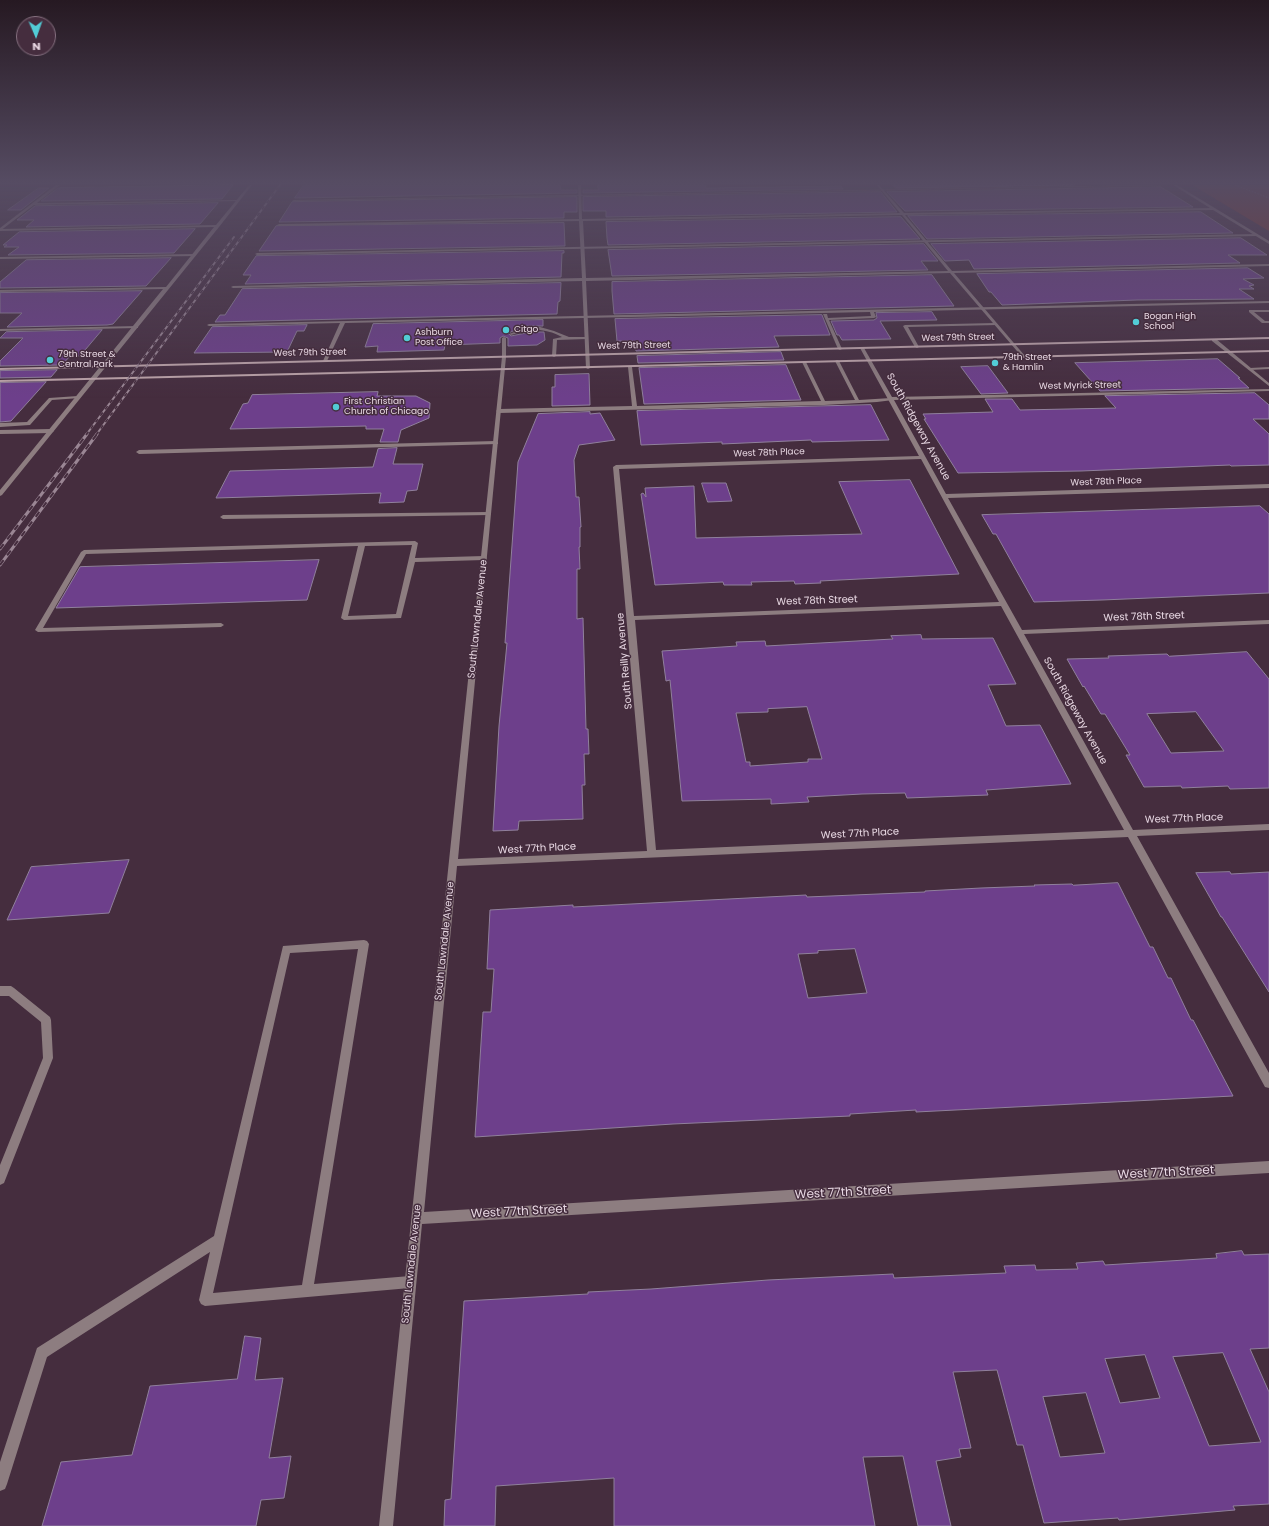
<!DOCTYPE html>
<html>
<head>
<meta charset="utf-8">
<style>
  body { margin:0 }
  #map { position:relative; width:1269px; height:1526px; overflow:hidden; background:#452d3e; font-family:Poppins,sans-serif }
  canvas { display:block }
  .north { position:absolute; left:16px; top:16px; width:40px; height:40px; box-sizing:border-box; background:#452d3e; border:1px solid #867180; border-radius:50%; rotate:178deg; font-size:11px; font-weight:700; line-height:16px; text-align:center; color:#e8d8e3 }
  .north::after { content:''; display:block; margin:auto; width:14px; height:18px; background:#52ccd6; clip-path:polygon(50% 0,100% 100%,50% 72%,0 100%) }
</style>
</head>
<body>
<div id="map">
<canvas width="1269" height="1526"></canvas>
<div class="north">N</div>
</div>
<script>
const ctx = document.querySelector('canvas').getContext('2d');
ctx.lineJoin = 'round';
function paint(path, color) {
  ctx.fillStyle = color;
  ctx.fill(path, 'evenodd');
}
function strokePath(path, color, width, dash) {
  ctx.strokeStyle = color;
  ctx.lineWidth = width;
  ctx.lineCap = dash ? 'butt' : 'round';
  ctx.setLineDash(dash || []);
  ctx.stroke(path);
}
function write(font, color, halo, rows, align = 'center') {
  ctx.font = font + ' Poppins,sans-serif';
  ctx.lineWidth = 3;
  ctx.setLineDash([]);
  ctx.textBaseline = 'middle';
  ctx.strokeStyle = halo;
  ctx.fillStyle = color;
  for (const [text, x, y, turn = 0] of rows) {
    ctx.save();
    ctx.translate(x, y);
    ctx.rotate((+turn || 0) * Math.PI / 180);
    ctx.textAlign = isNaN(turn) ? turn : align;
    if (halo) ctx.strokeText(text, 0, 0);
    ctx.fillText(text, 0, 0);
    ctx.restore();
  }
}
const green = new Path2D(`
  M1192,185H1269V231Z`);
const building = new Path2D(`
  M233,185L222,199L41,201L58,188Z
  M304,185H560L561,190H577V193L295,198Z
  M598,185H706V188L841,186L843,189L583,193V190H598Z
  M893,185H1075L896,188Z
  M1161,187L1193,207L905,211L887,192Z
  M39,188H49L21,210H8Z
  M881,192L897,212L606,217V211H583V197Z
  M577,197V212H564V218L279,222L292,202Z
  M218,203L200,224L26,227L34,220H17L35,206Z
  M1201,212L1233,233L927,239L908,216Z
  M901,217L920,239L608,245L607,238L606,222Z
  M564,223L565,246L259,251L276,226Z
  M195,229L174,253L8,255L19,247H4L7,245H3L19,232Z
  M1241,238L1267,255H1228L1240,263L974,269L969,260L945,261L931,244Z
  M924,244L938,261H921L928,270L612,276L608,250Z
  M564,251V253H562L561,277L245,284L251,275H243L256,256Z
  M171,258L146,286L0,288V282L26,260Z
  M1248,268L1264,278L1243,279L1254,285L1249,286L1254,289H1239L1254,299L1137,300L1002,305L991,292H989L977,274Z
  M932,275L954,306L614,314L612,291V282Z
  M561,283L560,301L558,302L557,314L215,322L220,315H225L242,289Z
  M142,291L113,324L107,325L11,327H7L22,313H0V293Z
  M932,312L937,320L880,321L891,339L842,340L839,335H837L831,321L874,320L877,318L876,313Z
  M822,315L830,335L774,336L779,347L636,351L635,341H617L615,319Z
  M543,320V326H526L508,333L511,336L531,332H544L545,340L537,345L508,346V338L503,336L500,338V343L445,345L444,350L377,352L378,346L365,347L373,324Z
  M307,325L304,331H297L287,352L194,353L212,327Z
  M102,330L80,356H70L62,365L0,366V361L23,338H0L6,332Z
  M781,352L784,360L638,363L637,356Z
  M1218,359L1240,378H1238L1249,388L1100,391L1075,363Z
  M786,365L801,400L644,404L639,368Z
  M988,366L1008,393L981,394L961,367Z
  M57,370L51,377L0,378V371Z
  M589,374L590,405L552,406V387H555V375Z
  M46,382L11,421L0,422V383Z
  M378,392L377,396H416L430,403L429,418L401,430L398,442H380L384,429H366V426L230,429L243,404L248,403L252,395Z
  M1255,393L1269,405V419H1253L1269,434V465L1231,466L1230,465L1081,471L958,473L924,419H926L923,414L993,412L985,399H1012L1020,410L1116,408L1105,396Z
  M871,405L889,440L812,442L811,440L722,444V442L641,445L637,411Z
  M590,412V414L600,413L615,440L579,445L574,460L576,497H579L581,527H580V547H579L580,569H577V619L583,618L586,729H588L589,754H584L585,785H582L583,819L519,821L518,830L493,831L499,726L507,643H505L518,462L538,414Z
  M397,448L393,464H423L417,490L407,491L404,502L379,503L381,493L216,498L230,471L373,467L378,449Z
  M910,480L959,574L820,581L821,583L795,584L794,581L751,582L752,585H724L723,582L655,585L641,494L643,493L646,497L645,488L694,486L696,538L862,534L839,482Z
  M702,483H726L732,501L708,502Z
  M1260,506L1269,514V593L1102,600L1034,602L996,534H993L982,515Z
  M319,560L307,600L56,608L80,567Z
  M921,635L922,639L993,638L1016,684L988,685L1006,726L1040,725L1071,784L986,790L988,795L907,798L905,793L862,794L807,797L809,802L771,804V799L682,801L670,680L666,681L662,651L737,646L736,642L765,641L766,646L893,639L891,636ZM807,707L822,759H808V762L750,766V762H746L736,713L768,712V709Z
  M1247,652L1269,679V788L1230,789L1228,786L1182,788L1181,786L1144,787L1126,755H1130L1105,714H1101L1084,686L1083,687L1067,659L1109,658L1108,656L1167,654L1169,656ZM1196,712L1224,751L1171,753L1147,714Z
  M129,860L109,913L7,920L31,867Z
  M1230,872L1231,874L1269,872V992L1222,917H1221L1196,873Z
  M1118,883L1150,947H1153L1168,978H1171L1191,1020H1193L1233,1096L916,1112V1110L850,1114V1116L673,1124L475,1137L483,1012H491L494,969H487L490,910L573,905V907L806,895L807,897L925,892V891L981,888L1035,886L1034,885L1072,884L1073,885ZM855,949L867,993L808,998L798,954L818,953V951Z
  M1242,1251L1244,1255L1269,1254V1348L1250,1349L1269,1392V1504L1233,1506L1235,1510L1119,1520L1118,1518L1044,1523L1023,1445H1017L997,1370L953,1372L971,1448L959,1449L961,1457L936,1461L951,1526H918L903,1456L863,1457L875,1526H614V1478L496,1486L495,1526H444L445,1500L451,1499L464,1301L588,1294V1292L651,1289L768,1280L893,1274L894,1278L1006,1273L1004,1266L1035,1265L1036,1270L1078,1269L1076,1263L1103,1261L1105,1265L1217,1258L1216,1254ZM1223,1353L1261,1442L1209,1446L1173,1357ZM1145,1355L1160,1398L1120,1403L1105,1359ZM1086,1393L1105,1453L1060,1457L1043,1397Z
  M245,1336L261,1338L255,1380L283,1378L269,1458L291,1456L284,1498L261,1500L256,1526H42L61,1462L132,1455L150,1386L237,1379Z`);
const path = new Path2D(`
  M1235,185L1269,198`);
const service = new Path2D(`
  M56,185H60L37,203L237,200L239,201L34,205L0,231V228Z
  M1140,185H1178L294,201L292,200Z
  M1257,234L1256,236L257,255L255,254L257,253Z
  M195,254L194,256L0,259V257Z
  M1269,301V303L874,312L876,317L874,318L829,320L842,349L840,350L838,349L823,314H827L828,318L871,316L870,312L345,323L327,361L325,362L323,361L340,323L209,326L207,325L209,324Z
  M1250,310H1269V312H1254L1265,321H1269V323H1262L1249,312V310Z
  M995,323L997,324V325L908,327L919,347L917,348L915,347L903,326L905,325Z
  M138,326V328H136L0,331V329Z
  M540,327L554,331L569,337H586L588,338L586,339L557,340L556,356L554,357L552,356L553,339L562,337C543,327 531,329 511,335L509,334L526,328Z
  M504,337L506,338V357L504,358L502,357V338Z
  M837,360L839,361L859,400L891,398L893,399V400L877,402L824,405L499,413L496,411L499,409L632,406L628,367L630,366L632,367L637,406L821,401L802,362L804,361L806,362L825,401L855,400L835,361Z
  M1269,367V369L1250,370L1248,369L1250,368Z
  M78,396L80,397V398L52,400L30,425L0,427V423L27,422L49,398Z
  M0,430L51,429L54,431L51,433L0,434Z
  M496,441L498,442V444L139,454L136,452L139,450Z
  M488,512L491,514L490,515L223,519L220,517L223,515Z
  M415,541L418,543L415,558L484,556L487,558L484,560L415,562L401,618L344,620L341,618L358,546L86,554L43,628L221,623L224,625L221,627L38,632L35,630L81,552L84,550ZM412,545L396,614L348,616L365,546Z
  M364,940L367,941L369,944L314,1284L410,1276L414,1278L416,1282L414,1286L410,1288L205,1306L201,1304L199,1300L210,1252L47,1357L7,1484L5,1489L0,1491V1462L37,1348L214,1236L283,946ZM358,949L302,1285L213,1293L290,953Z
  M0,986H11L14,988L50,1017L51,1020L53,1058L4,1183L0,1185V1165L43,1058L41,1022L9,996H0Z`);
const minor = new Path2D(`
  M249,185H252L219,227L2,495L0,496V490L163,289L0,292V290L166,287L214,227L0,231V229L216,225Z
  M578,185H581L582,219L900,213L877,185H879L904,213L1210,208L1173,185H1177L1269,241V244L1213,210L905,215L952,271L1269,264V266L954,273L1025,356V358H1023L950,273L586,281L590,368L588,369L586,368L582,281L233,288L231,287L233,286L582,278L579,221L279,226L277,225L279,224L579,219ZM902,215L948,271L586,278L583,221Z
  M1212,339H1216L1269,383V386L1212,341Z
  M862,347L864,348L892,397L1269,389V391L894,400L946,494L1269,484V488L948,498L1022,630L1269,620V624L1024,634L1133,830L1269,824V830L1137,836L1269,1073V1088L1265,1087L1128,837L457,866L424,1212L1269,1161V1173L422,1224L393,1526H379L502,357L504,356L506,357L458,859L647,851L613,467L616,465L919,456L860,348ZM921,459L999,602L634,616L619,469ZM1001,606L1124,830L656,850L635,620Z`);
const secondary = new Path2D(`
  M1269,337V339L0,370V368Z
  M1269,350V352L0,382V380Z`);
const railFar1 = new Path2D(`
  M86,435L234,237
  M96,435L280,185`);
const rail = new Path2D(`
  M0,549L87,434
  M0,565L97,434`);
const markers = [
  [1136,322,4,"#52ccd6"],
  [506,330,4,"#52ccd6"],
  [407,338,4,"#52ccd6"],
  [50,360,4,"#52ccd6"],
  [995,363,4,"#52ccd6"],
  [336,407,4,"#52ccd6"]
];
const farPoinames = [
  ["Bogan High",1144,317],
  ["School",1144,327],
  ["Citgo",514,330],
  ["Ashburn",415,333],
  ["Post Office",415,343],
  ["79th Street &",58,355],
  ["Central Park",58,365],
  ["79th Street",1003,358],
  ["& Hamlin",1003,368],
  ["First Christian",344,402],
  ["Church of Chicago",344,412]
];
const farStreetnames = [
  ["West 79th Street",958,338,-1],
  ["West 79th Street",634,346,-1],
  ["West 79th Street",310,353,-1],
  ["West Myrick Street",1080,386,-1],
  ["West 78th Place",769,453,-2],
  ["West 78th Place",1106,482,-2]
];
const streetNames = [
  ["South Ridgeway Avenue",918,427,61],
  ["West 78th Street",817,601,-2],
  ["West 78th Street",1144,617,-2],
  ["South Lawndale Avenue",478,619,-84],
  ["South Reilly Avenue",625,661,-95],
  ["South Ridgeway Avenue",1075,711,61],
  ["West 77th Place",1184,819,-2],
  ["West 77th Place",860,834,-3],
  ["West 77th Place",537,849,-3],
  ["South Lawndale Avenue",445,941,-84],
  ["South Lawndale Avenue",412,1264,-84]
];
const nearStreetnames = [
  ["West 77th Street",1166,1173,-3],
  ["West 77th Street",843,1193,-3],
  ["West 77th Street",519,1212,-3]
];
paint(green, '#813125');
paint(building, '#6d3f8b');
strokePath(building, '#90809c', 1);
strokePath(path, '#8c7886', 1, [1.5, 1.5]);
paint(service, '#8d7d80');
paint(minor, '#8d7d80');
paint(secondary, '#bea5aa');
strokePath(railFar1, '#9a8694', 2);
strokePath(rail, '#9a8694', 3);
strokePath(railFar1, '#452d3e', 1.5, [4]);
strokePath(rail, '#452d3e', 2, [6]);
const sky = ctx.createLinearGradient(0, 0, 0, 398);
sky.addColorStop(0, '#261922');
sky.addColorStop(0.46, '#564c63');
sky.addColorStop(1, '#564c6300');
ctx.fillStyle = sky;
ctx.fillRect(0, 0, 1269, 398);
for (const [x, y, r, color] of markers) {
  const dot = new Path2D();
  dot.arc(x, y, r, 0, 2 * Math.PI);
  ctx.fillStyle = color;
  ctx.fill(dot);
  strokePath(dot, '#452d3e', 1.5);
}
write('9px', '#e8d8e3', '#452d3e', farPoinames, 'left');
write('9px', '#e8d8e3', '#452d3e', farStreetnames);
write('10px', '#e8d8e3', '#452d3e', streetNames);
write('12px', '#e8d8e3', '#452d3e', nearStreetnames);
</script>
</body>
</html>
